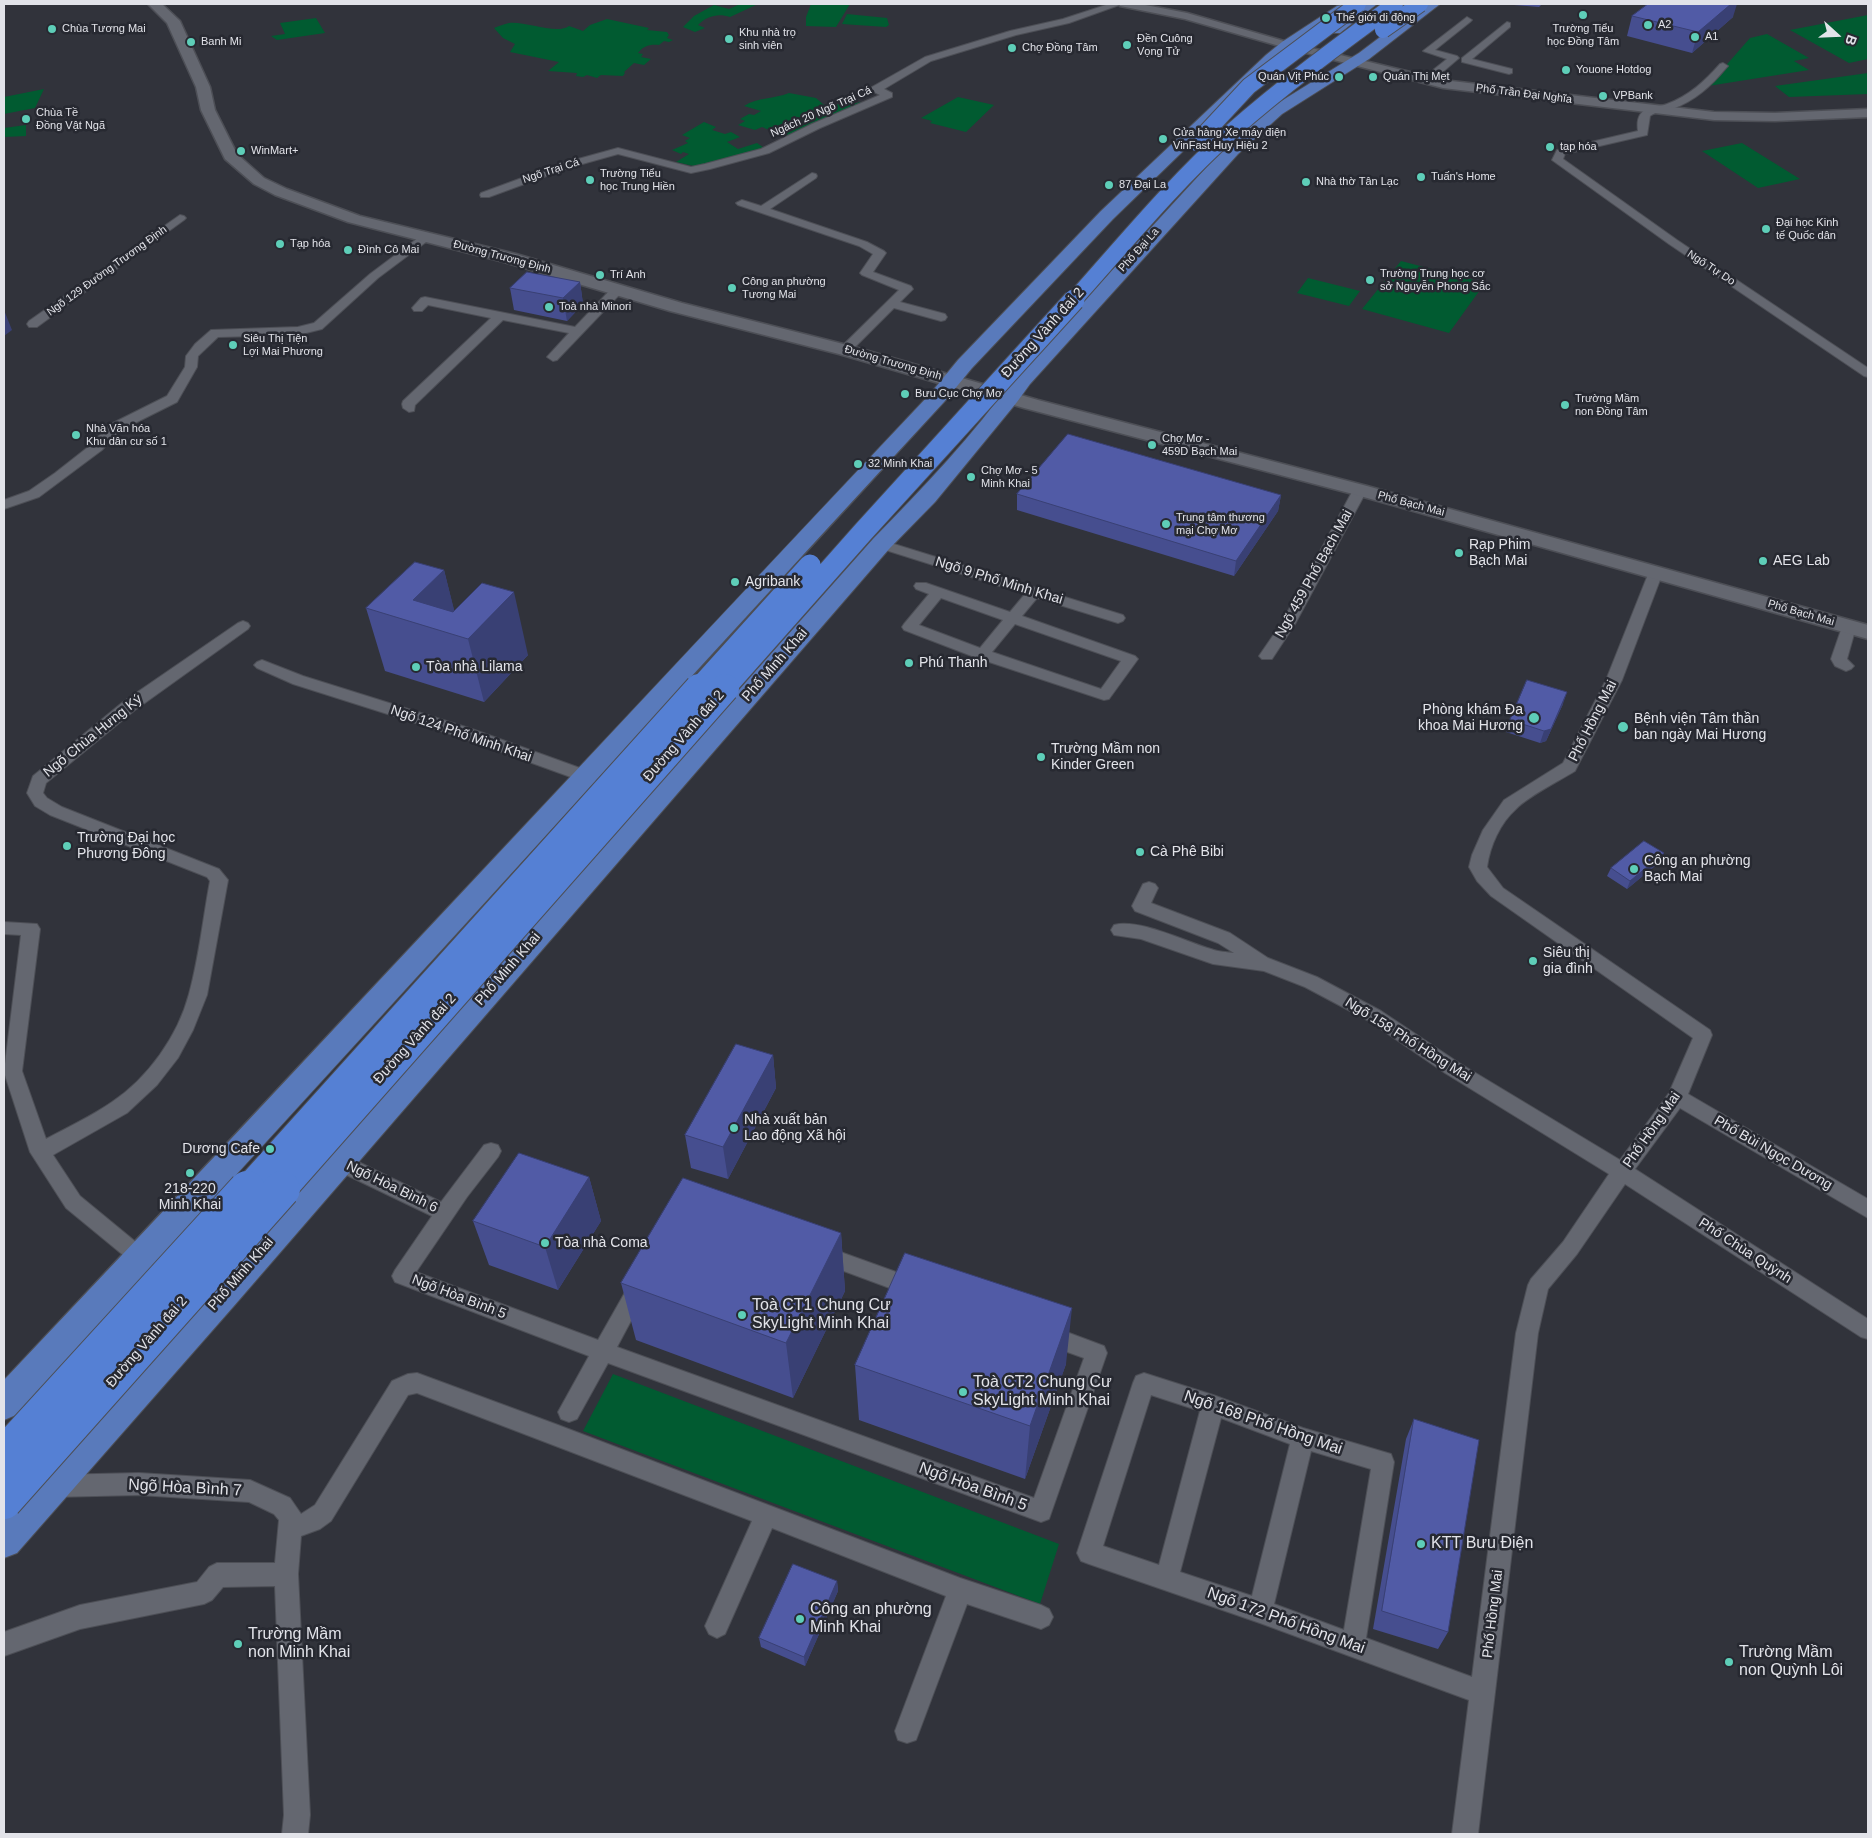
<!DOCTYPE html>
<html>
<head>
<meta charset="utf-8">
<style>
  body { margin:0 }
  #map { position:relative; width:1872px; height:1838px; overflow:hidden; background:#31333b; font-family:Arial,sans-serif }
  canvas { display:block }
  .frame { position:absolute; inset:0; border:5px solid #e2e3e9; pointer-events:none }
  .north { position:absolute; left:1812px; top:10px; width:50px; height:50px; -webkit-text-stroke:4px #272931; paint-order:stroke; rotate:110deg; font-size:14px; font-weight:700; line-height:20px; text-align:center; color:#e2e3e9 }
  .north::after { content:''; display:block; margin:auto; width:18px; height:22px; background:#e2e3e9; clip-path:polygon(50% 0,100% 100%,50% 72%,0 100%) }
</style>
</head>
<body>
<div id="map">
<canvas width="1872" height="1838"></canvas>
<div class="frame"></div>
<div class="north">B</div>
</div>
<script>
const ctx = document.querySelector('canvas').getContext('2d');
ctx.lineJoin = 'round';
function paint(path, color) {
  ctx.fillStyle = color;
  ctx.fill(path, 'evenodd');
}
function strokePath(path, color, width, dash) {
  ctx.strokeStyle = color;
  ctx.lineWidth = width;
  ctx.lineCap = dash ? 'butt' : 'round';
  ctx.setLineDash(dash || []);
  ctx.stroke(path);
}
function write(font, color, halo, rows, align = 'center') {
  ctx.font = font + ' Arial,sans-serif';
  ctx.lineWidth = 5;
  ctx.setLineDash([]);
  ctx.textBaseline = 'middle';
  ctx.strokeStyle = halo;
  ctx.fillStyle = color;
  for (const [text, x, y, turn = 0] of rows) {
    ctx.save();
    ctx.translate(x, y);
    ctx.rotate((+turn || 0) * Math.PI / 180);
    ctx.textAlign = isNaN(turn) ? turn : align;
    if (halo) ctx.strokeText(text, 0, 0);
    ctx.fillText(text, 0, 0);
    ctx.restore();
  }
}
const green = new Path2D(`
  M740,4H758L730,17C718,13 707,16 698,25L705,28L695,32L683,27L694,16L714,5L729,9Z
  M811,4H850L836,27L806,26V17Z
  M847,14L887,18L889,25L886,27L842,24Z
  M1868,15V59L1849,63L1790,30Z
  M316,18L325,33L277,40L271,36L285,34L280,23Z
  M607,19L649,28L647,30L667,32L669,35L667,38L673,40L669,42L664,41L659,45C650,44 643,46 638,53L643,54L641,57L651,59L644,65L634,63L624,72L625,73L623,76L601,75L597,78L587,75L583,77L576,76L577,73L548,71L559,62L510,52L515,44L503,38L494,28C499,26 504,24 509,23C525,21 557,35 569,26L583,31L590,25Z
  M1767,34L1809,58L1794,61L1809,70L1708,86L1750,38Z
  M1868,73V94L1789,97L1775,86Z
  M44,89L35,108L4,114V97Z
  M789,93L816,98L824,105L831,103L846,106L860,102L866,104L788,138L762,127L755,130L738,125L745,121L740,119L749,114L754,115L761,111L744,106C758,97 774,99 789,93Z
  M958,97L994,105L966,132L930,123L932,121L921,118Z
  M704,122L716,127L712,130L725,134L731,132L740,137L727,142L738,149L757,143L766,149L698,167L676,162L689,154L683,152L681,154L672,150L688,143L685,141L690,138L682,135Z
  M26,125V136L4,137V128Z
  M1742,143L1800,179L1758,188L1702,151Z
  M1401,261L1485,283L1449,333L1362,309Z
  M1308,278L1360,291L1349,306L1297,293Z
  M613,1374L1059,1544L1040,1604L583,1431Z`);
const minor = new Path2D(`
  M1109,4H1122L1069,23L1016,35L931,61L884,89L892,93V97L820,128L769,153L710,169L691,173L618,154L568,168L489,197H481L480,195L481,193L560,164L618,148L691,167L705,164L761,149L812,124L880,95L872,91V87L925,57L1010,31L1063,19Z
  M1467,17L1472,20L1470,22L1435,50L1457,56L1459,58L1431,82H1423V78L1447,59L1423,51Z
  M1507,22L1510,23V27L1472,59L1512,69V73L1509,74L1462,62V58Z
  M1723,63L1728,66L1726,68C1711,86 1695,101 1672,109C1664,112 1656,111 1650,116L1647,135L1565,154L1563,159L1677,240L1868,368V377L1864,376L1669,244L1552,160L1557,150L1638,131C1637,123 1637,115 1645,110C1651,105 1660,107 1667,104C1689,96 1705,81 1720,64Z
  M812,173L816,174L817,176L816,178L770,209L867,242L884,251L886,253L873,272L911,286L913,289L900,302L945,314L947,317L945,320L941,321L894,308L849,353H841L839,350L841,347L899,290L862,275L860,273L873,254L859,246L738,205L736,203L742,200L761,206Z
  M180,215L184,216L186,218L184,220L37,327H29L27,324L29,321Z
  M426,234L432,237L430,239L378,278L322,329L298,335L218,337L198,356L197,367L177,402L119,431L102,450L39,497L4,509V500L29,491L55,473L92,444L109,425L167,396L185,367L186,356L195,344L211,330L298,327L314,323L370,274L422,235Z
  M617,286L623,290L621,293L557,360L553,361L547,357L569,333L503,320L415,405L414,411L409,412L403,408L402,404L403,401L491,318L428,305L422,311H414L412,308L421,298L425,297L575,327L613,287Z
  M1360,486L1367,490L1295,624L1272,659H1262L1259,656L1281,624L1353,490Z
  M881,540L1123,615L1125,618L1123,621L1118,623L1037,598L1022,616L1135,656L1138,659L1109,699L1104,700L977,658L904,630L902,627L904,624L929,594L916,589L914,586L916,583H926L1010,612L1025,594L876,547L874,544L876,541ZM941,598L1003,620L980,648L919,625ZM1015,624L1121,661L1101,689L992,652Z
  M1656,568L1661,569L1663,572L1622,680L1577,767L1575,771C1559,781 1527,797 1516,809C1500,823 1490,846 1487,867L1503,888L1710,1030L1712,1035L1688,1094L1868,1199V1218L1680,1108L1635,1169L1868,1319V1339L1861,1337L1625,1184L1577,1254L1548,1289L1538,1333L1478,1834H1452L1469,1700L1260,1623L1089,1564L1081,1561L1077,1553L1133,1383L1136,1376L1144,1373L1213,1395L1303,1428L1391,1454L1394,1462L1366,1638L1472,1677L1516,1333L1528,1285L1531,1279L1563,1242L1609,1174L1445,1073L1369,1021L1305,987L1264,971L1213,964L1141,939L1114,935L1111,930L1114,925C1139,918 1186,942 1211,949C1218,952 1227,952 1234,953L1218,943L1135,911L1132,906L1143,884L1149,882L1155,884L1158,888L1151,903L1230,933L1268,958L1317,977L1381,1011L1459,1063L1620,1160L1669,1093L1693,1038L1491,896L1477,881L1469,867L1472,855L1483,830L1504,800L1563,763L1606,680L1649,572L1651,569ZM1151,1395L1200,1411L1159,1565L1103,1546ZM1221,1418L1290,1444L1252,1596L1180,1572ZM1311,1451L1371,1469L1344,1630L1274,1604Z
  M243,621L248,623L250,626L248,629L135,710L46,783L43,793L47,798L62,807L219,869L228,880L207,995L193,1030L178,1058L157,1085L127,1113L53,1155L80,1196L148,1252L151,1258L148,1264L141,1267L134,1264L66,1208L30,1152L4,1072L21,935L4,934V922L37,924L40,929L22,1071L46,1139C68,1127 92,1116 112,1102C148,1078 178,1036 189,994C199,958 203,918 210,881L207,877L50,815L35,806L27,793L33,776L123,702L238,623Z
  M1849,622L1854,624L1856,627L1847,659L1854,666L1851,669L1846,671L1835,666L1831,659L1842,627L1844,624Z
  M262,660L303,676L472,729L591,772L593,776L591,780L585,782L579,780L460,737L293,684L257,668L254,665L257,662Z
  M491,1143L498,1145L501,1151L498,1157L467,1197L416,1272L598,1340L632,1280L639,1278L646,1280L649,1287L617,1347L1034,1498L1084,1358L1037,1341L1034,1334L1037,1327L1045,1324L1104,1346L1107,1353L1049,1519L1041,1522L608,1363L577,1419L569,1422L561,1419L558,1412L589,1356L395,1282L392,1276L395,1270L432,1216L332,1168L329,1162L332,1156L339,1154L346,1156L441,1202L484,1145Z
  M821,1245L921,1281L924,1288L921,1295L914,1297L814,1260L811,1254L814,1248Z
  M417,1373L558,1425L960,1578L1041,1605L1049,1609L1053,1617L1049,1625L1041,1629L967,1604L916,1740L907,1743L898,1740L895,1731L946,1596L772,1528L725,1634L717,1638L709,1634L705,1626L752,1521L417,1393L408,1395L331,1521L320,1529L301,1536L298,1574L310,1815L308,1834H282L284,1815L275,1586L223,1587L212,1600L204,1604L80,1629L4,1656V1632L80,1605L197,1582L209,1567L217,1563H275L279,1520L274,1514L249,1502L139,1495L53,1497L45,1494L42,1486L45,1478L53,1475L139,1473L250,1480L290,1498L301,1514L315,1505L392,1381L408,1374Z`);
const tertiary = new Path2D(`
  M1119,4H1140L1187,13L1291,43L1443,80L1714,112L1775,113L1868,109V117L1775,121L1714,120L1443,88L1283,47L1185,19L1120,6Z`);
const secondary = new Path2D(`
  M148,4H162L180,21L210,87L215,110L237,154L264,178L287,189L360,216L516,254L682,303L851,346L1038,400L1367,486L1868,625V639L1353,494L1024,408L839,354L670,311L504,262L348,222L275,195L254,184L225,159L201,110L196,87L167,23Z`);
const primary = new Path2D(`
  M1361,4H1377L1340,33H1330L1328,30L1330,27Z
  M1424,4H1440L1369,59L1282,114L1238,154L1030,384L1017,402L935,502L889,549L233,1307L17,1553L4,1558V1514L209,1287L873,539C923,488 974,435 1015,376L1226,146L1270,108L1359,53Z
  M1342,5L1347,6L1349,9L1347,12L1292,48L1276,61L1113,219L972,368L944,402C633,738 326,1078 16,1415L4,1420V1380C314,1052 620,722 930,394L958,360L1101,211L1266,55L1282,42L1337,6Z`);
const trunkBridgeFar3 = new Path2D(`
  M1383,30L1420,4
  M1196,143L1249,86L1358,4
  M1073,301C1124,244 1174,183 1231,132C1283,86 1339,45 1395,4`);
const trunkBridgeFar2 = new Path2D(`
  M698,689L810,565
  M724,689L863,532L1074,300`);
const trunkBridgeFar1 = new Path2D(`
  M246,1191L699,688
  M281,1191L725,688`);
const trunkBridge = new Path2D(`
  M4,1455L247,1189
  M4,1501L282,1189`);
const wall = new Path2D(`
  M1514,4H1542L1539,7L1514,5Z
  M1632,16L1733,17L1692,53L1627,36Z
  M580,282L583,304L567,321L514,310L510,288Z
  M1017,494L1281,495L1278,511L1234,576L1017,510Z
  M444,570L454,611L528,655L484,702L385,671L366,608Z
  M1563,704L1546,741L1540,743L1506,732L1510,720Z
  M1661,861L1627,889L1607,876L1611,868Z
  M773,1055L776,1088L728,1179L691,1168L685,1135Z
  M589,1177L601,1221L558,1290L489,1265L473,1221Z
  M841,1233L845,1291L793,1398L636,1340L621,1283Z
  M1066,1364L1025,1479L859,1420L855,1365Z
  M1414,1419L1448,1632L1438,1649L1373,1629L1406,1439Z
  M837,1581L838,1591L805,1666L761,1647L759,1638Z`);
const shadedWall = new Path2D(`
  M1731,4H1737L1733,17L1692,53L1698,32Z
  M580,282L583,304L567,321L563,298Z
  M4,310L12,330L4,336Z
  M1281,495L1278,511L1234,576L1236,561Z
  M444,570L460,633L413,600Z
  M514,592L528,655L484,702L468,639Z
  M1567,692L1563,704L1546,741L1540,743L1544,731Z
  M1664,853L1661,861L1627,889L1630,881Z
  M773,1055L776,1088L728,1179L723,1147Z
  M589,1177L601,1221L558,1290L545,1247Z
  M841,1233L845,1291L793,1398L786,1343Z
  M1072,1308L1066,1364L1025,1479L1030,1426Z
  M837,1581L838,1591L805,1666L804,1657Z`);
const building = new Path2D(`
  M1648,4H1731L1698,32L1632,16Z
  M527,272L580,282L563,298L510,288Z
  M1068,434L1281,495L1236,561L1017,494Z
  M415,562L444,570L413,600L453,612L482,583L514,592L468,639L366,608Z
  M1527,680L1567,692L1551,729L1544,731L1510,720Z
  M1644,841L1664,853L1630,881L1611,868Z
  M736,1044L773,1055L723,1147L685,1135Z
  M519,1153L589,1177L545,1247L473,1221Z
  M683,1178L841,1233L786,1343L621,1283Z
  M905,1253L1072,1308L1030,1426L855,1365Z
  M1414,1419L1479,1440L1448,1632L1382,1611Z
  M793,1564L837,1581L804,1657L759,1638Z`);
const markers = [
  [1583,15,5,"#5eceb8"],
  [1326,18,5,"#5eceb8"],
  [1648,25,5,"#5eceb8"],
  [52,29,5,"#5eceb8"],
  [1695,37,5,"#5eceb8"],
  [729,39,5,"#5eceb8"],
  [191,42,5,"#5eceb8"],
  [1127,45,5,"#5eceb8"],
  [1012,48,5,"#5eceb8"],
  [1566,70,5,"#5eceb8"],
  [1339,77,5,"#5eceb8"],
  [1373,77,5,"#5eceb8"],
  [1603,96,5,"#5eceb8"],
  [26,119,5,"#5eceb8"],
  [1163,139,5,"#5eceb8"],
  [1550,147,5,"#5eceb8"],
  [241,151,5,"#5eceb8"],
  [1421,177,5,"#5eceb8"],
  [590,180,5,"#5eceb8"],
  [1306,182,5,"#5eceb8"],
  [1109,185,5,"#5eceb8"],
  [1766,229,5,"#5eceb8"],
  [280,244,5,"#5eceb8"],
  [348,250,5,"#5eceb8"],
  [600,275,5,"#5eceb8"],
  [1370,280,5,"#5eceb8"],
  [732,288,5,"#5eceb8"],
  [549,307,5,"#5eceb8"],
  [233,345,5,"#5eceb8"],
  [905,394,5,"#5eceb8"],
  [1565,405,5,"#5eceb8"],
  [76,435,5,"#5eceb8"],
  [1152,445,5,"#5eceb8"],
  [858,464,5,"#5eceb8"],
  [971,477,5,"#5eceb8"],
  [1166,524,5,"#5eceb8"],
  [1459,553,5,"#5eceb8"],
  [1763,561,5,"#5eceb8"],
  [735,582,5,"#5eceb8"],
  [909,663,5,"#5eceb8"],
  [416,667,5,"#5eceb8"],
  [1534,718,6,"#5eceb8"],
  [1623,727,6,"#5eceb8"],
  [1041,757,5,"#5eceb8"],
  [67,846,5,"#5eceb8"],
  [1140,852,5,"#5eceb8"],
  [1634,869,5,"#5eceb8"],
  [1533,961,5,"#5eceb8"],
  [734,1128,5,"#5eceb8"],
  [270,1149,5,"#5eceb8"],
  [190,1173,5,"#5eceb8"],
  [545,1243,5,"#5eceb8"],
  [742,1315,5,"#5eceb8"],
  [963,1392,5,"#5eceb8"],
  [1421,1544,5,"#5eceb8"],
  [800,1619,5,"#5eceb8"],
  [238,1644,5,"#5eceb8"],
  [1729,1662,5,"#5eceb8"]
];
const farPoinames = [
  ["Thế giới di động",1336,18],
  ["A2",1658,25],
  ["Chùa Tương Mai",62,29],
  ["Trường Tiểu",1583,29,"center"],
  ["học Đồng Tâm",1583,42,"center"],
  ["Khu nhà trọ",739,33],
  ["sinh viên",739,46],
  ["A1",1705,37],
  ["Đền Cuông",1137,39],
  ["Vọng Tử",1137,52],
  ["Banh Mi",201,42],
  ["Chợ Đồng Tâm",1022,48],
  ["Youone Hotdog",1576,70],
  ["Quán Vịt Phúc",1329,77,"right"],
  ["Quán Thị Mẹt",1383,77],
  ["VPBank",1613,96],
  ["Chùa Tề",36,113],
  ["Đồng Vật Ngã",36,126],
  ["Cửa hàng Xe máy điện",1173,133],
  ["VinFast Huy Hiệu 2",1173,146],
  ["tạp hóa",1560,147],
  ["WinMart+",251,151],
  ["Trường Tiểu",600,174],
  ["học Trung Hiền",600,187],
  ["Tuấn's Home",1431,177],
  ["Nhà thờ Tân Lạc",1316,182],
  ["87 Đại La",1119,185],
  ["Đại học Kinh",1776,223],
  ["tế Quốc dân",1776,236],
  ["Tạp hóa",290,244],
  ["Đình Cô Mai",358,250],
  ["Trường Trung học cơ",1380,274],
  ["sở Nguyễn Phong Sắc",1380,287],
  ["Trí Anh",610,275],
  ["Công an phường",742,282],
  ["Tương Mai",742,295],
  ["Toà nhà Minori",559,307],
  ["Siêu Thị Tiện",243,339],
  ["Lợi Mai Phương",243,352],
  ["Bưu Cục Chợ Mơ",915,394],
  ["Trường Mầm",1575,399],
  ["non Đồng Tâm",1575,412],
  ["Nhà Văn hóa",86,429],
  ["Khu dân cư số 1",86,442],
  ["Chợ Mơ -",1162,439],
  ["459D Bạch Mai",1162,452],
  ["32 Minh Khai",868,464],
  ["Chợ Mơ - 5",981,471],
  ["Minh Khai",981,484],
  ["Trung tâm thương",1176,518],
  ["mại Chợ Mơ",1176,531]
];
const farStreetnames = [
  ["Phố Trần Đại Nghĩa",1524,94,7],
  ["Ngách 20 Ngõ Trại Cá",821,112,-24],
  ["Ngõ Trại Cá",551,171,-18],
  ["Phố Đại La",1139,250,-48],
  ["Đường Trương Định",502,257,15],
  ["Ngõ Tự Do",1711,268,33],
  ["Ngõ 129 Đường Trương Định",107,271,-36],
  ["Đường Trương Định",893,363,16],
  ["Phố Bạch Mai",1411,504,15],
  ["Phố Bạch Mai",1801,613,16]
];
const streetNames = [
  ["Đường Vành đai 2",1043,333,-48],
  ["Ngõ 459 Phố Bạch Mai",1314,574,-61],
  ["Ngõ 9 Phố Minh Khai",999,581,17],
  ["Phố Minh Khai",775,665,-49],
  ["Phố Hồng Mai",1593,721,-63],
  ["Ngõ 124 Phố Minh Khai",461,734,19],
  ["Ngõ Chùa Hưng Ký",93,736,-39],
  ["Đường Vành đai 2",684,736,-49],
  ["Phố Minh Khai",508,969,-49],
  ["Đường Vành đai 2",415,1039,-48],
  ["Ngõ 158 Phố Hồng Mai",1408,1040,32],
  ["Phố Hồng Mai",1652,1130,-55],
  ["Phố Bùi Ngọc Dương",1773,1153,30],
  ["Ngõ Hòa Bình 6",392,1187,26],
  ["Phố Chùa Quỳnh",1745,1251,33],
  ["Phố Minh Khai",241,1274,-49],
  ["Ngõ Hòa Bình 5",459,1297,21],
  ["Đường Vành đai 2",147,1342,-49],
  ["Phố Hồng Mai",1493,1614,-83]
];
const poiNames = [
  ["Rạp Phim",1469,545],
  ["Bạch Mai",1469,561],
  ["AEG Lab",1773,561],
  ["Agribank",745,582],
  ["Phú Thanh",919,663],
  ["Tòa nhà Lilama",426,667],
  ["Phòng khám Đa",1523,710,"right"],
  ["khoa Mai Hương",1523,726,"right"],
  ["Bệnh viện Tâm thần",1634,719],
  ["ban ngày Mai Hương",1634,735],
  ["Trường Mầm non",1051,749],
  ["Kinder Green",1051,765],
  ["Trường Đại học",77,838],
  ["Phương Đông",77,854],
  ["Cà Phê Bibi",1150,852],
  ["Công an phường",1644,861],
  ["Bạch Mai",1644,877],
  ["Siêu thị",1543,953],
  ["gia đình",1543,969],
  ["Nhà xuất bản",744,1120],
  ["Lao động Xã hội",744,1136],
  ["Dương Cafe",260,1149,"right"],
  ["218-220",190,1189,"center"],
  ["Minh Khai",190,1205,"center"],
  ["Tòa nhà Coma",555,1243]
];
const nearPoinames = [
  ["Toà CT1 Chung Cư",752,1306],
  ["SkyLight Minh Khai",752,1324],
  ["Toà CT2 Chung Cư",973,1383],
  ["SkyLight Minh Khai",973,1401],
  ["KTT Bưu Điện",1431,1544],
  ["Công an phường",810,1610],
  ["Minh Khai",810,1628],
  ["Trường Mầm",248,1635],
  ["non Minh Khai",248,1653],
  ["Trường Mầm",1739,1653],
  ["non Quỳnh Lôi",1739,1671]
];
const nearStreetnames = [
  ["Ngõ 168 Phố Hồng Mai",1263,1423,19],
  ["Ngõ Hòa Bình 5",973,1487,20],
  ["Ngõ Hòa Bình 7",185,1488,3],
  ["Ngõ 172 Phố Hồng Mai",1286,1621,20]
];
paint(green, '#015b31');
strokePath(minor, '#4d4f56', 2);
strokePath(tertiary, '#4d4f56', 3);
strokePath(secondary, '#4d4f56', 3);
strokePath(primary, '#4d4f56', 2);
paint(minor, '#646770');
paint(tertiary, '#646770');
paint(secondary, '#646770');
paint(primary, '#597abb');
strokePath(trunkBridgeFar3, '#4d4f56', 18, []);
strokePath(trunkBridgeFar2, '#4d4f56', 23, []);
strokePath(trunkBridgeFar1, '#4d4f56', 30, []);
strokePath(trunkBridge, '#4d4f56', 38, []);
strokePath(trunkBridgeFar3, '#5580d4', 16);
strokePath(trunkBridgeFar2, '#5580d4', 21);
strokePath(trunkBridgeFar1, '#5580d4', 28);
strokePath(trunkBridge, '#5580d4', 36);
paint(wall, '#464e8f');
paint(shadedWall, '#394074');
paint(building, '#515ba6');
strokePath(building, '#394074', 1);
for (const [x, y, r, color] of markers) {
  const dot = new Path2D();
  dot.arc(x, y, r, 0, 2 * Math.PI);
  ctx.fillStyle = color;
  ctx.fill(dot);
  strokePath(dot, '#272931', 2);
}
write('11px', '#e2e3e9', '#272931', farPoinames, 'left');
write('11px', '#e2e3e9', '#272931', farStreetnames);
write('14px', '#e2e3e9', '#272931', streetNames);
write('14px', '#e2e3e9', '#272931', poiNames, 'left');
write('16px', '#e2e3e9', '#272931', nearPoinames, 'left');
write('16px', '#e2e3e9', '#272931', nearStreetnames);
</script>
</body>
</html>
